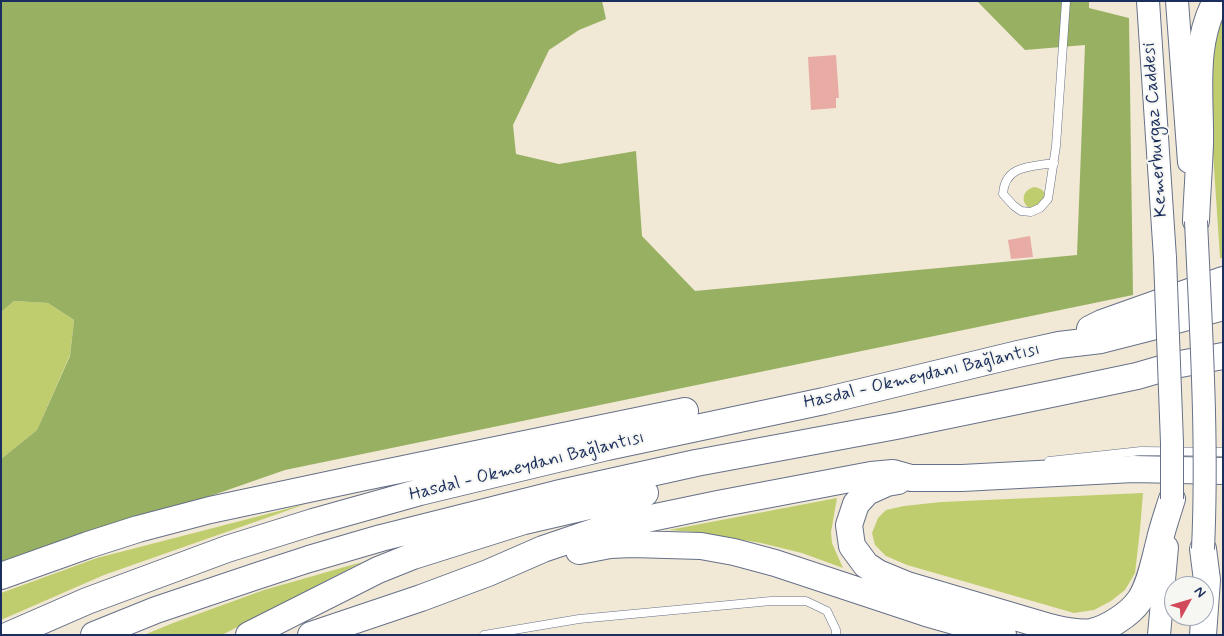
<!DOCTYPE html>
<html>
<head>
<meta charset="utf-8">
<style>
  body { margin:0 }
  #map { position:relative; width:1224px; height:636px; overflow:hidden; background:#f1e9d5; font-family:Mynerve,sans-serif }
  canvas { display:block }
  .frame { position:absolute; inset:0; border:2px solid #1b2f5e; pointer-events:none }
  .north { position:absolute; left:1164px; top:576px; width:50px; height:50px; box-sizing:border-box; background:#f6f6f2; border:1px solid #9ea6b7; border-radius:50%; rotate:51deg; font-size:14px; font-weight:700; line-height:20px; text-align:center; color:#1b2f5e }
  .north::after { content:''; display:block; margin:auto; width:18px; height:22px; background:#d1495b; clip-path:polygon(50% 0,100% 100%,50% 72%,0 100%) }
</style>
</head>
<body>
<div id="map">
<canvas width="1224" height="636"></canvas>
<div class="frame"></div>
<div class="north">N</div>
</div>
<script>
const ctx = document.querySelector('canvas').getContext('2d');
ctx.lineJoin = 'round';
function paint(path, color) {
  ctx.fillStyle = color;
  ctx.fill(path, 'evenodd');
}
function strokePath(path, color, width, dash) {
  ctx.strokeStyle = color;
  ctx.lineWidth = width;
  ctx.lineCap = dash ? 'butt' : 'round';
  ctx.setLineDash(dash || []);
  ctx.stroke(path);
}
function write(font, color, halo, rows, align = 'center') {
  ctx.font = font + ' Mynerve,sans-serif';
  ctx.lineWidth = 4;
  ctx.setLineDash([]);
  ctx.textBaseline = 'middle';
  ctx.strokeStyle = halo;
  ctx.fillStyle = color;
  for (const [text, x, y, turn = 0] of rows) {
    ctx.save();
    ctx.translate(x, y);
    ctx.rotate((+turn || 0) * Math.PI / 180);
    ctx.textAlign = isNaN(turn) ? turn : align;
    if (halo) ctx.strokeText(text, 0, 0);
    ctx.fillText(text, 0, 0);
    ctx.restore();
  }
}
const green = new Path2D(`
  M1223,5V258H1220L1209,92L1213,28Z
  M1034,187C1041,188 1045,191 1046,198L1041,208H1029C1020,201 1023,190 1034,187Z
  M14,301L48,303L74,320L70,355L37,430L1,459V312Z
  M1143,493L1140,530L1135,573L1125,590L1111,601L1094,610L1074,613L907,565L886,556L875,545L872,533L878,518L886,510L904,506L941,502Z
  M837,498L831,532L832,543L843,568L802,553L761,543L695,532L669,530Z
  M306,504L104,575L1,620V593L97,558Z
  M362,562L222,635H144L173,623L264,590Z`);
const forest = new Path2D(`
  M1,1H602L606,19L579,30L549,50L513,125L516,154L559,164L636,151L642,236L695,291L1077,255L1085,45L1025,50L977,1H1089V8L1129,18L1133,295L285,470L64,547L1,571V459L37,430L70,356L74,320L48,303L14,301L1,312Z`);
const building = new Path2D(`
  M836,55L839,98H836V108L811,110L808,57Z
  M1030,236L1033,257L1011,259L1008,240Z`);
const lane = new Path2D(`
  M1054,163C1030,167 1005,165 1003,194L1014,206L1021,211L1031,212L1040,208L1048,199L1056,146L1066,1
  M1049,461L1141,451L1223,452
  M484,635L579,619L771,601H806L827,611L836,630V635`);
const primary = new Path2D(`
  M1148,1L1165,258
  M1177,1L1189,162
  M1159,635L1167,547`);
const highway = new Path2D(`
  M1196,221C1197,195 1199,170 1200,144C1201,97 1192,45 1216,1
  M1090,329L1102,323L1223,280
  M898,481L887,483L867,492L856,504L849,525L852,546L866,565L878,573L907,585L1049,627C1063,630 1077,634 1091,632C1107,629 1130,614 1139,601C1150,586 1155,558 1160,539C1163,526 1168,512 1172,499
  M1203,549L1207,580L1203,635
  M579,551L610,545L632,544L701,546L734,552L775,563L926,613L1003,635
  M1,576L88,545L138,529L210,510L360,478L685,411
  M9,635L87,601L227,549L313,522L420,492L607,447L824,401L1018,354L1059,345L1101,340L1148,328L1223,307
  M94,635L156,610L257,576L309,559L381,538L556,494L696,463L896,426L1056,393L1137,376L1175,365L1223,356
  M249,635L378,570L413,556L524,521L645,493
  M311,635L421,598L488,573L543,549L608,527L718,504L871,475L893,473L911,478H962L1133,469L1223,471`);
const primaryBridge = new Path2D(`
  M1196,221C1201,330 1208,440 1203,549
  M1165,258L1172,443V499`);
const streetNames = [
  ["Kemerburgaz Caddesi",1156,130,-94],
  ["Hasdal - Okmeydanı Bağlantısı",922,377,-13],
  ["Hasdal - Okmeydanı Bağlantısı",527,467,-14]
];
paint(green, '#c0cd6f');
paint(forest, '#98b062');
paint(building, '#e8aca4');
strokePath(lane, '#667088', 9);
strokePath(primary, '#667088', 24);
strokePath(highway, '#667088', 28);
strokePath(lane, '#fff', 8);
strokePath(primary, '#fff', 22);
strokePath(highway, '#fff', 26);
strokePath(primaryBridge, '#667088', 24, []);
strokePath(primaryBridge, '#fff', 22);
write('18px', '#1b2f5e', '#f6f6f2', streetNames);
</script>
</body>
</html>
